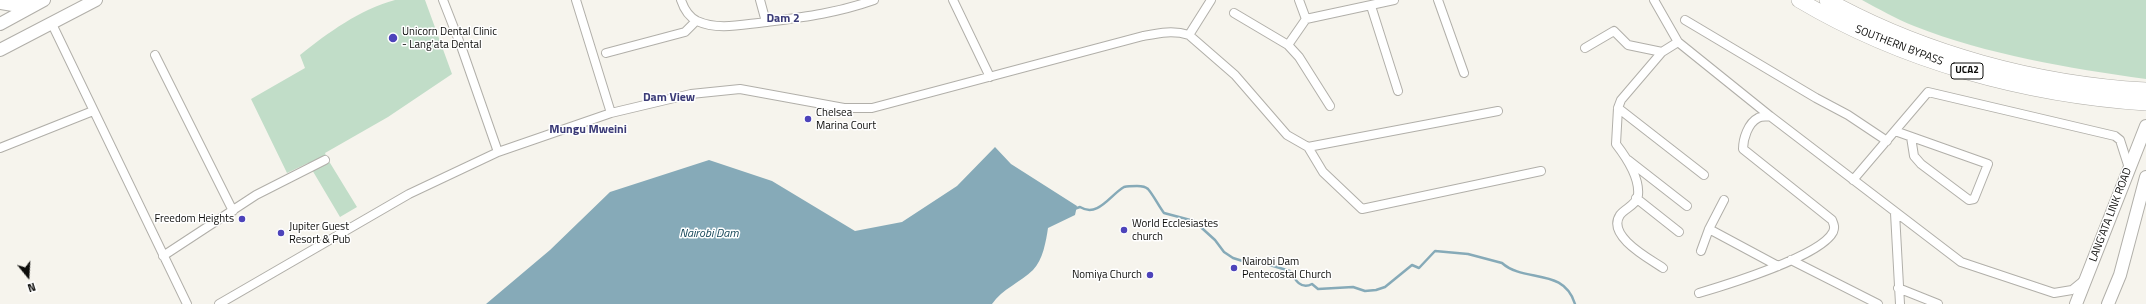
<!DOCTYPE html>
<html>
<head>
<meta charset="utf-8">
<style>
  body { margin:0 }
  #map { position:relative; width:2146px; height:304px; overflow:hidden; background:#f6f4ed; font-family:"Titillium Web",sans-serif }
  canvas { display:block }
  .north { position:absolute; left:8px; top:256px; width:40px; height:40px; -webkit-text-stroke:3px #fff; paint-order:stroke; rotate:162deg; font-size:11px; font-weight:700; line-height:16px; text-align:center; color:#0c0c0a }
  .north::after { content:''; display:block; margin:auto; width:14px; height:18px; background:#0c0c0a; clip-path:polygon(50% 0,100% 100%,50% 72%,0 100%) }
</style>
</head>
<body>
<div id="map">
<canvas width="2146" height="304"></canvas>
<div class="north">N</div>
</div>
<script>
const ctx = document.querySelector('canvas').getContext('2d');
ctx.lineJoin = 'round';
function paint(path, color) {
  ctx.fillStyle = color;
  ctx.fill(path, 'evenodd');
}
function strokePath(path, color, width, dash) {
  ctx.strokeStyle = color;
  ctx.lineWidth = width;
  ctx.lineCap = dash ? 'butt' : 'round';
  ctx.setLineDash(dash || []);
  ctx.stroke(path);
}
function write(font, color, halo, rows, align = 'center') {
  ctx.font = font + ' "Titillium Web",sans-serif';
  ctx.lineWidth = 3;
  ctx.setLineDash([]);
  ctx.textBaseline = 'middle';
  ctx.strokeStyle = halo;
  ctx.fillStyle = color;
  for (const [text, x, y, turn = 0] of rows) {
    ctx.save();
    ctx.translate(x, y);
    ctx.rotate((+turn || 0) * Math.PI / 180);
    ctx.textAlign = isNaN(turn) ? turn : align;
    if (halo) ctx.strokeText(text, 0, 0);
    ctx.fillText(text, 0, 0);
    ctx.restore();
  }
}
const green = new Path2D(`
  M395,0H425L452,74L388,117L325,153L327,158L357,207L340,217L308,163L287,173L251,99L305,68L300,55C329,32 359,10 395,0Z
  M1862,0H2146V79C2068,68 1988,55 1914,26C1896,19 1879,9 1862,0Z`);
const water = new Path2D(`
  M995,147L1011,164L1077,206L1075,215L1048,228C1046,241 1043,260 1033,270C1021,282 1002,289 992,304H486L550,250L610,192L709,160L772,181L855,231L902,222L957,186Z`);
const stream = new Path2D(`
  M1074,209L1080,207C1098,218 1110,195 1124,187C1128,186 1133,186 1137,186C1140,186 1146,187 1148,189C1154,196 1158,205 1164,213L1194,221L1215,240L1224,252L1233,258L1249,263H1263L1290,271C1295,280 1301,290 1312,284L1318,289L1353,287L1365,291L1376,290L1385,287L1412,265L1419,268L1435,251L1468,254L1502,263C1524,283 1564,267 1575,304`);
const street = new Path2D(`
  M443,0L461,46L498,152
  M576,0L611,113
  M681,0C684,9 689,17 697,21C719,31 744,24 767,22C805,17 837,13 874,0
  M760,0L766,22
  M953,0L990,77
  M1299,0L1306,19L1394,0
  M1438,0L1464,73
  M1654,0L1678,42L1662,52L1621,100L1618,108L1616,144C1626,157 1640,177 1638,195C1637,205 1625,208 1620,215C1606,236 1650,259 1663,268
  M1371,6L1398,91
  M1234,13L1288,45L1299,57L1330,106
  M1685,20L1816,98L1848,115L1887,141
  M52,24L187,304
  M1189,35L1211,0
  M1678,42L1770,116
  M1288,45L1306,19
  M1585,48L1614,31L1628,45L1662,52
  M606,53L685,32L696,21
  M155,55L233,211
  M1618,108L1704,175
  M1895,131L1988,164L1974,199L1969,200L1921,164L1914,156L1911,137
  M1308,147L1498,111
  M0,148L93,111
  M1628,160L1687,206
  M1853,180L1928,92L2115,136L2120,140L2129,168
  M1636,198L1679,232
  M1895,213L1900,304
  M1709,229L1778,266
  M1701,251L1709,229L1724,200
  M163,256L256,195L325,160
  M1791,260L1878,304
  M1898,288L1938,304
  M1699,293C1726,285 1821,256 1833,232C1835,227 1834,225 1832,220L1743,149C1743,139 1748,123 1758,118C1761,116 1766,117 1770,116L1961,262L2054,293L2072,290L2083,281
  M219,304L409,194L498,152L611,113L691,94L740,89L844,108H872L1143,36C1159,33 1173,30 1189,35L1235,75L1287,135L1308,147L1323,172L1362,209L1541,171`);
const secondary = new Path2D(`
  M0,3L19,6L32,4
  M0,24L44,0
  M0,50L96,0
  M2076,304L2146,126
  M2108,304L2120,275L2146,177`);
const highway = new Path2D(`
  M1799,0C1903,62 2026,95 2146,103
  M1827,0C1923,53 2036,84 2146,90`);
const markers = [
  [393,38,5,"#4d43ba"],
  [808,119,4,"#4d43ba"],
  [242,219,4,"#4d43ba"],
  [1124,230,4,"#4d43ba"],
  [281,233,4,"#4d43ba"],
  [1234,268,4,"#4d43ba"],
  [1150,275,4,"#4d43ba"]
];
const shields = [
  [1967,71,32]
];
const shieldNames = [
  ["UCA2",1967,71]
];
const poiNames = [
  ["Unicorn Dental Clinic",402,32],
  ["- Lang'ata Dental",402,45],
  ["Chelsea",816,113],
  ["Marina Court",816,126],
  ["Freedom Heights",234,219,"right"],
  ["World Ecclesiastes",1132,224],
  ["church",1132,237],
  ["Jupiter Guest",289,227],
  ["Resort & Pub",289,240],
  ["Nairobi Dam",1242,262],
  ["Pentecostal Church",1242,275],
  ["Nomiya Church",1142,275,"right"]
];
const streetNames = [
  ["SOUTHERN BYPASS",1899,46,21],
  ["LANG'ATA LINK ROAD",2111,215,-69]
];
const neighbourhoodNames = [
  ["Dam 2",783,19],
  ["Dam View",669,98],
  ["Mungu Mweini",588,130]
];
const waterNames = [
  ["Nairobi Dam",709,234]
];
paint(green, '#c1ddc8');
paint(water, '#86aab8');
strokePath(stream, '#86aab8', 2.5);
strokePath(street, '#b1afa9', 10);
strokePath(secondary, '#b1afa9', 14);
strokePath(highway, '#b1afa9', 16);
strokePath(street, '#fff', 8);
strokePath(secondary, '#fff', 12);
strokePath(highway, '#fff', 15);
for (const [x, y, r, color] of markers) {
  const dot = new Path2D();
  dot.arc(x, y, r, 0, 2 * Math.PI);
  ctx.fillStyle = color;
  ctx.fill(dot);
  strokePath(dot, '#fff', 1.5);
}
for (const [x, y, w] of shields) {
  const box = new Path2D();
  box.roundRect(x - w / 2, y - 8, w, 16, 3);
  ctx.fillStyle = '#fff';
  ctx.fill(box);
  strokePath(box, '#0c0c0a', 1);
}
write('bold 10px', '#0c0c0a', null, shieldNames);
write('11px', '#0c0c0a', '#fff', poiNames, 'left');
write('11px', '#0c0c0a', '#fff', streetNames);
write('bold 12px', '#3b3b77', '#fff', neighbourhoodNames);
write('italic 12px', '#18495a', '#fff', waterNames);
</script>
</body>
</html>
